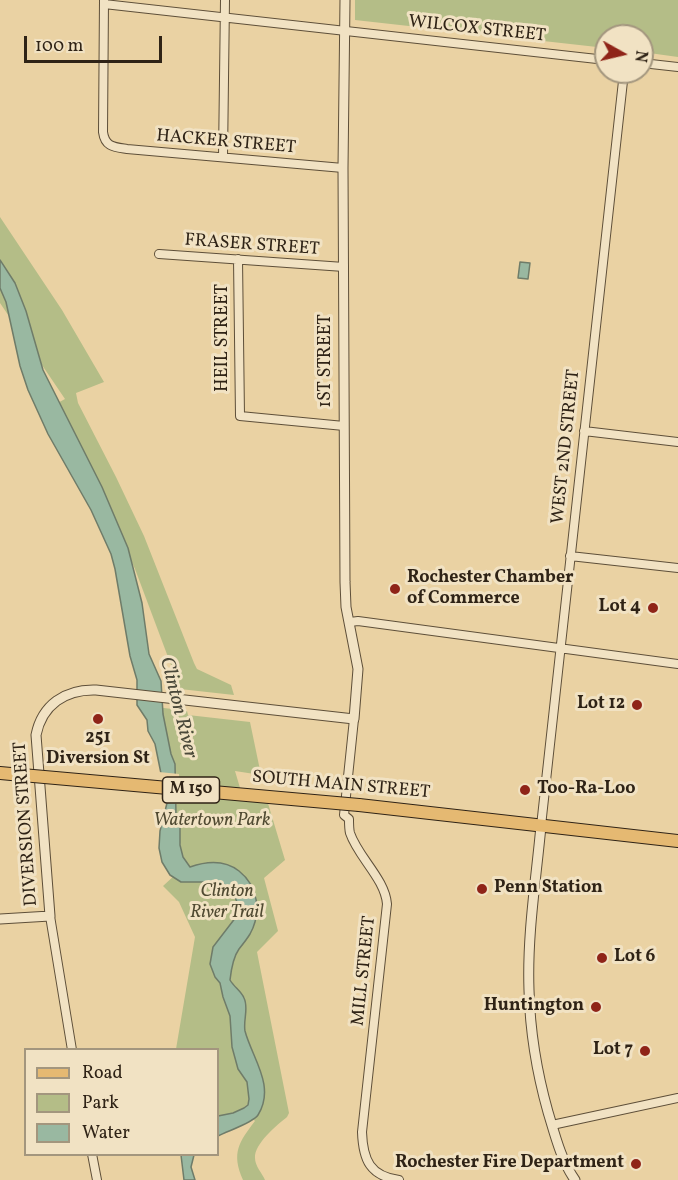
<!DOCTYPE html>
<html>
<head>
<meta charset="utf-8">
<style>
  body { margin:0 }
  #map { position:relative; width:678px; height:1180px; overflow:hidden; background:#ead2a3; font-family:Vollkorn,serif }
  canvas { display:block }
  .legend { position:absolute; left:24px; top:1048px; width:195px; height:108px; box-sizing:border-box; background:#f1e2c3; border:2px solid #a3967e; margin:0; padding:8px 10px; list-style:none; font-size:18px; color:#2f2316 }
  .legend li { display:flex; align-items:center; gap:12px; height:30px }
  .legend b { width:30px; border:2px solid #a3967e }
  .north { position:absolute; left:594px; top:24px; width:60px; height:60px; box-sizing:border-box; background:#f1e2c3; border:2px solid #a3967e; border-radius:50%; rotate:98deg; font-size:16px; font-weight:700; line-height:24px; text-align:center; color:#2f2316 }
  .north::after { content:''; display:block; margin:auto; width:21px; height:27px; background:#8f2418; clip-path:polygon(50% 0,100% 100%,50% 72%,0 100%) }
  .scale { position:absolute; left:24px; top:36px; width:138px; height:27px; box-sizing:border-box; border:3px solid #2f2316; border-top:0; padding-left:8px; font-size:18px; line-height:21px; white-space:nowrap; color:#2f2316; -webkit-text-stroke:4px #f1e2c3; paint-order:stroke }
</style>
</head>
<body>
<div id="map">
<canvas width="678" height="1180"></canvas>
<ul class="legend">
<li><b style="height:8px;background:#e5b972"></b>Road</li>
<li><b style="height:16px;background:#b4bd87"></b>Park</li>
<li><b style="height:16px;background:#99b8a1"></b>Water</li>
</ul>
<div class="north">N</div>
<div class="scale">100 m</div>
</div>
<script>
const ctx = document.querySelector('canvas').getContext('2d');
ctx.lineJoin = 'round';
function paint(path, color) {
  ctx.fillStyle = color;
  ctx.fill(path, 'evenodd');
}
function strokePath(path, color, width, dash) {
  ctx.strokeStyle = color;
  ctx.lineWidth = width;
  ctx.lineCap = dash ? 'butt' : 'round';
  ctx.setLineDash(dash || []);
  ctx.stroke(path);
}
function write(font, color, halo, rows, align = 'center') {
  ctx.font = font + ' Vollkorn,serif';
  ctx.lineWidth = 6;
  ctx.setLineDash([]);
  ctx.textBaseline = 'middle';
  ctx.strokeStyle = halo;
  ctx.fillStyle = color;
  for (const [text, x, y, turn = 0] of rows) {
    ctx.save();
    ctx.translate(x, y);
    ctx.rotate((+turn || 0) * Math.PI / 180);
    ctx.textAlign = isNaN(turn) ? turn : align;
    if (halo) ctx.strokeText(text, 0, 0);
    ctx.fillText(text, 0, 0);
    ctx.restore();
  }
}
const green = new Path2D(`
  M355,0H678V57L642,52V36H606V48L355,20Z
  M0,217L62,310L104,382L76,393L78,403L116,477L144,536L194,663L197,669L231,685L234,695L180,689L135,569L105,502L54,405L65,399L0,303Z
  M149,706L187,711L188,715L250,722L261,775L235,771L243,798L267,800L285,860L264,878L278,931L257,952L289,1113L287,1117C277,1125 254,1144 255,1158C255,1166 262,1173 265,1180H243C231,1153 239,1142 255,1121L249,1115L218,1128V1050L176,1049L195,937L179,902L163,886L176,874L182,854L166,761Z`);
const water = new Path2D(`
  M0,260L15,283L26,311L43,370L102,487L128,548L142,603L149,654L161,681L163,714L171,754L175,764L176,815L180,825V845L183,857L190,867C207,861 225,860 239,871C258,886 262,912 250,934C247,939 243,944 239,949C234,956 231,971 230,980C234,987 241,991 244,998C249,1008 243,1020 245,1031C252,1058 276,1086 258,1115C253,1123 227,1131 218,1136V1116L233,1113L244,1108L248,1105L249,1099L247,1082L238,1069L232,1047L230,1016L223,997L220,983L215,977L210,964L213,947L236,917L237,902L233,893L225,885L214,882H181L170,875L162,862L159,848L160,831L167,803L155,744L148,731L147,720L137,705V680L130,656L115,569L111,554L91,510L48,434L28,390L20,366L6,302L0,288Z
  M520,262L530,263L528,279L518,278Z
  M181,1155H194L191,1167L195,1180H184Z`);
const pier = new Path2D(`
  M159,772L179,774L180,804L164,803Z`);
const minor = new Path2D(`
  M104,0L103,132C105,147 114,147 127,149L343,168
  M104,4L606,60
  M642,63L678,67
  M223,157L225,0
  M159,254L344,267
  M238,259L240,416L344,426
  M584,431L678,442
  M570,556L678,568
  M350,622L358,621L678,664
  M354,719L344,815L349,819C349,823 349,829 350,833C358,857 385,879 387,904L362,1132C363,1160 370,1176 399,1180
  M541,826L624,72
  M50,916L72,1050
  M552,1125L678,1098
  M92,1154L97,1180`);
const tertiary = new Path2D(`
  M541,826C536,880 527,935 529,990C530,1031 537,1073 548,1112C555,1135 561,1160 575,1180
  M0,919L50,916L36,735C42,705 65,689 96,690L354,719L358,669L346,607L345,582L343,168L345,0`);
const primary = new Path2D(`
  M0,773L22,775
  M359,805L678,841`);
const primaryBridge = new Path2D(`
  M22,775L359,805`);
const markers = [
  [395,589,6,"#8f2418"],
  [653,608,6,"#8f2418"],
  [637,705,6,"#8f2418"],
  [98,719,6,"#8f2418"],
  [525,790,6,"#8f2418"],
  [482,889,6,"#8f2418"],
  [602,958,6,"#8f2418"],
  [596,1007,6,"#8f2418"],
  [645,1051,6,"#8f2418"],
  [636,1164,6,"#8f2418"]
];
const shields = [
  [191,790,57]
];
const shieldNames = [
  ["M 150",191,790]
];
const streetNames = [
  ["WILCOX STREET",477,30,6],
  ["HACKER STREET",226,143,5],
  ["FRASER STREET",252,246,4],
  ["HEIL STREET",224,338,-90],
  ["1ST STREET",327,361,-90],
  ["WEST 2ND STREET",567,447,-84],
  ["SOUTH MAIN STREET",341,786,5],
  ["DIVERSION STREET",27,824,-94],
  ["MILL STREET",365,971,-84]
];
const poiNames = [
  ["Rochester Chamber",407,579,"left"],
  ["of Commerce",407,600,"left"],
  ["Lot 4",641,608],
  ["Lot 12",625,705],
  ["251",98,739,"center"],
  ["Diversion St",98,760,"center"],
  ["Too-Ra-Loo",537,790,"left"],
  ["Penn Station",494,889,"left"],
  ["Lot 6",614,958,"left"],
  ["Huntington",584,1007],
  ["Lot 7",633,1051],
  ["Rochester Fire Department",624,1164]
];
const parkNames = [
  ["Watertown Park",212,822],
  ["Clinton",227,893],
  ["River Trail",227,914]
];
const waterNames = [
  ["Clinton River",177,708,76]
];
paint(green, '#b4bd87');
paint(water, '#99b8a1');
strokePath(water, '#6f7c69', 1.5);
paint(pier, '#ead2a3');
strokePath(minor, '#5e4f39', 10);
strokePath(tertiary, '#5e4f39', 11);
strokePath(primary, '#2f2316', 14);
strokePath(minor, '#f1e2c3', 8);
strokePath(tertiary, '#f1e2c3', 9);
strokePath(primary, '#e5b972', 12);
strokePath(primaryBridge, '#2f2316', 14, []);
strokePath(primaryBridge, '#e5b972', 12);
for (const [x, y, r, color] of markers) {
  const dot = new Path2D();
  dot.arc(x, y, r, 0, 2 * Math.PI);
  ctx.fillStyle = color;
  ctx.fill(dot);
  strokePath(dot, '#f1e2c3', 2);
}
for (const [x, y, w] of shields) {
  const box = new Path2D();
  box.roundRect(x - w / 2, y - 13, w, 26, 4.5);
  ctx.fillStyle = '#f1e2c3';
  ctx.fill(box);
  strokePath(box, '#2f2316', 1.5);
}
write('bold 16px', '#2f2316', null, shieldNames);
write('18px', '#2f2316', '#f1e2c3', streetNames);
write('bold 18px', '#2f2316', '#f1e2c3', poiNames, 'right');
write('italic 18px', '#504a32', '#f1e2c3', parkNames);
write('italic 20px', '#4a4839', '#f1e2c3', waterNames);
</script>
</body>
</html>
